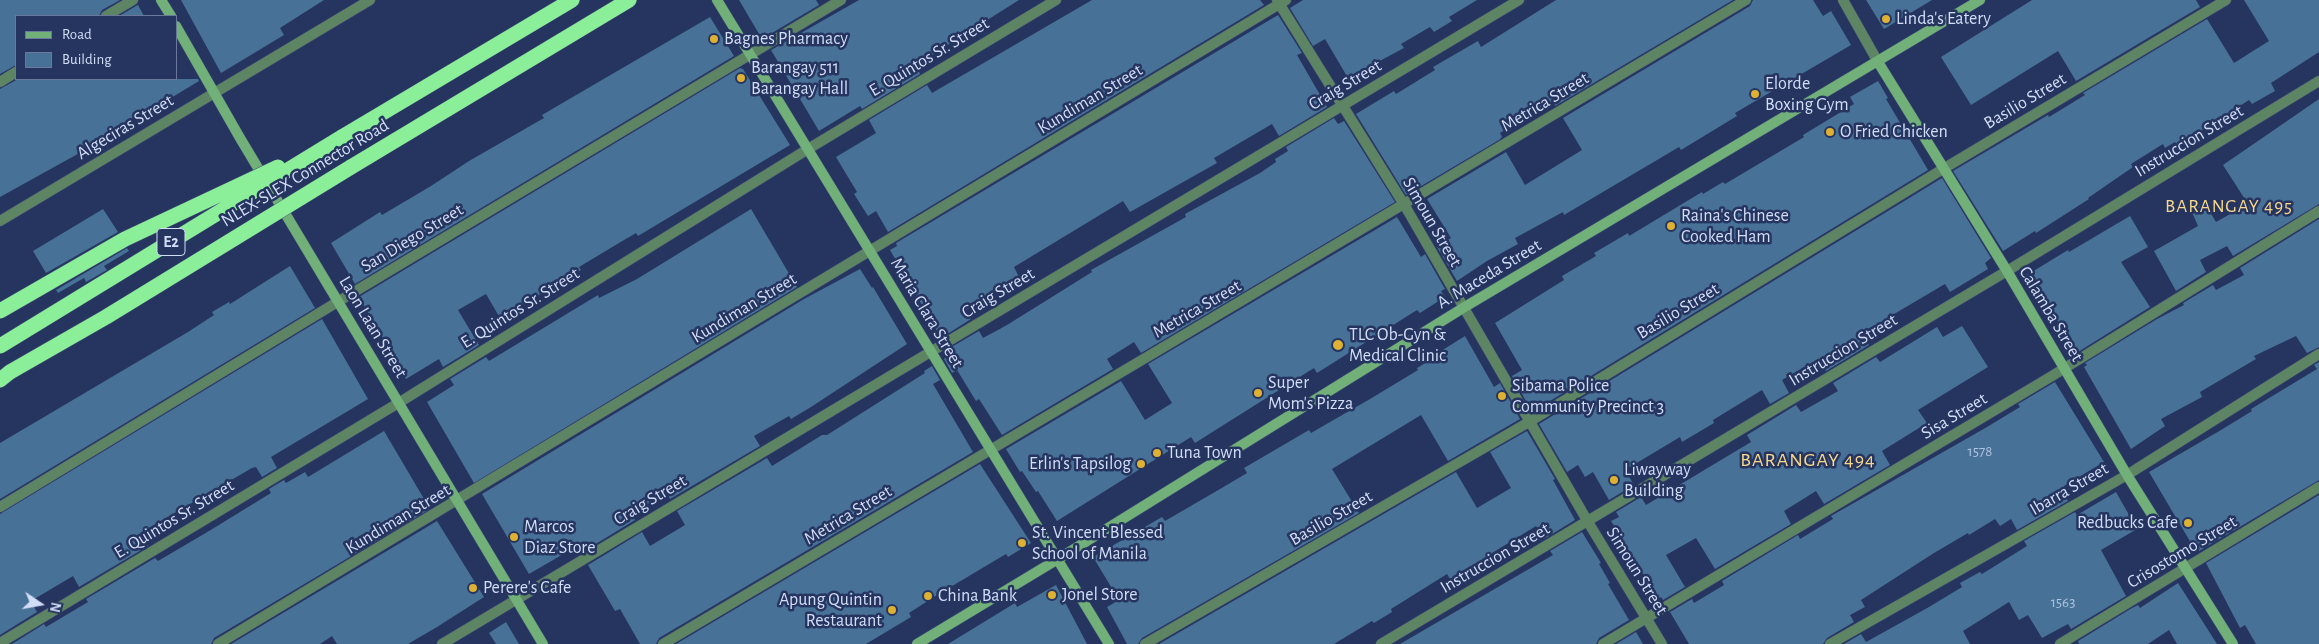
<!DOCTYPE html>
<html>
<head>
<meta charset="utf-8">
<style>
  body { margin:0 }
  #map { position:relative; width:2319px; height:644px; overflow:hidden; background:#26355f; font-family:"Alegreya Sans",sans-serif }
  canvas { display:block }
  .legend { position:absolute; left:15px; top:15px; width:162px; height:65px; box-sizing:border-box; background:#26355f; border:1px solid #6b789c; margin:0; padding:6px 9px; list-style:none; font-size:15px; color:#d2ddf8 }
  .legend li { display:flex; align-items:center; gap:10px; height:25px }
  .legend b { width:25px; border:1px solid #6b789c }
  .north { position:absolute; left:15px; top:579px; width:50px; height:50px; -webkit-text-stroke:4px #26355f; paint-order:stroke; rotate:102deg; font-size:14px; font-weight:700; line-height:20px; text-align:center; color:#d2ddf8 }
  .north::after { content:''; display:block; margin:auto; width:18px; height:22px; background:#d2ddf8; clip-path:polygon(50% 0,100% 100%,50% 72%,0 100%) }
</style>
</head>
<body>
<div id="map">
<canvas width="2319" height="644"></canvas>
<ul class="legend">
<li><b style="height:6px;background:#71b079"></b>Road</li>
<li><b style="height:14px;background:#477197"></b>Building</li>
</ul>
<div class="north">N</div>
</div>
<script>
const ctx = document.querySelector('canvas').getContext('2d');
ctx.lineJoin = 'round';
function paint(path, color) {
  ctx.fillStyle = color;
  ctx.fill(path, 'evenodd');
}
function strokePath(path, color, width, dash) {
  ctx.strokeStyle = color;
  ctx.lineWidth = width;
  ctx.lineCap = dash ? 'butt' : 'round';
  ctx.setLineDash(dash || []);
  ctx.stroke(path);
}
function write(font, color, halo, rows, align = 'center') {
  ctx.font = font + ' "Alegreya Sans",sans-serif';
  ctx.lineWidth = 5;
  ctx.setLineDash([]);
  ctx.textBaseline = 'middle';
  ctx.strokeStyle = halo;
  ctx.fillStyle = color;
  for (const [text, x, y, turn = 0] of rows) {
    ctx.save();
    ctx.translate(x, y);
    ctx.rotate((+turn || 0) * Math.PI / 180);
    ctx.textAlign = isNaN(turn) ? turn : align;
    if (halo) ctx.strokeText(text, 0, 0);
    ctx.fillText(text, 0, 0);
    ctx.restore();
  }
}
const building = new Path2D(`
  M0,0H120L102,10L99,16H16V65L0,74Z
  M181,0H324L280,28L284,35L221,73Z
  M739,0H816L819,5L762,39Z
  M859,0H1019L916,65L920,74L862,109L860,106L819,131L771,50Z
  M1092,0H1260L1264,5L888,232L876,211L868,216L854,194L857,192L836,157L876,133L869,120L927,85L932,93Z
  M1303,0H1477L1449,17L1452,21L1434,32L1430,27L1401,44L1404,48L1348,78L1325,39L1313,46L1290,8Z
  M1556,0H1733L1555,106L1554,103L1537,114L1535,112L1500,133L1502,137L1499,140L1406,195L1356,114L1394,91L1396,94L1435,70L1433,67L1478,41L1481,47Z
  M1753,0H1813L1823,16L1831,11L1851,45L1735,113L1737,116L1681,150L1679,147L1564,215L1563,212L1515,238L1518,244L1487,261L1457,281L1437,247L1451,238L1427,199L1506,152L1525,185L1582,150L1563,118L1750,6Z
  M1866,0H1932L1884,29Z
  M2032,0H2196L2200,7L2076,81L2058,51L1971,105L1941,57Z
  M2244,0H2319V52L2271,83L2275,91L2252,104L2249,100L2178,146L2175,142L2165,148L2163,144L2131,164L2133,167L2088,198L2089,199L2036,233L2035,231L2003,251L1953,171L2048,115L2049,117L2085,95L2083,93L2207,19L2234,63L2269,41Z
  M138,5L144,16H119L136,6Z
  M1278,15L1302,53L1297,55L1327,107L1279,136L1272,124L1214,158L1217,163L1130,212L1123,201L1014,267L1019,277L966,310L971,319L941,338L890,250L897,246L896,243Z
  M710,17L734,56L355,284L331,243L380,212L382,215L431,186L469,161L544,118L542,115L571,98Z
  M740,68L743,69L790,145L638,236L636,233L619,243L579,267L581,270L500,318L486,294L458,310L479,345L443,367L439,359L406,379L359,297Z
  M18,79H198L199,81L156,107L154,105L126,122L128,125L103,140L0,197V89Z
  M1878,81L1888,98L1886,99L1928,170L1532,412L1512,376L1522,370L1495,323L1564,280L1562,276L1596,256L1594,253L1628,233L1629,236L1702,192L1703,194L1723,182L1725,184L1804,137L1803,135L1854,104L1850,97Z
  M2319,99V204L2233,256L2227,246L2200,260L2206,272L2176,291L2154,251L2198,226L2191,210L2204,202L2216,222L2248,204L2223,165Z
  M1334,118L1338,124L1344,121L1395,202L1141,353L1134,342L1107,359L1113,369L1002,435L979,399L976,401L957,370L952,373L944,359L950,353L948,349L979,331L983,338L1007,325L1092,272L1091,270L1186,217L1185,214L1260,173L1276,162L1275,159L1288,151L1286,147Z
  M1942,178L1991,258L1985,263L1988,269L1950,292L1945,284L1862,333L1869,345L1826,371L1818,359L1782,380L1789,393L1770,404L1762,390L1713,420L1714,423L1682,442L1680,437L1625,470L1634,485L1609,500L1593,472L1585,477L1578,465L1567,472L1539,424Z
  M103,209L118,232L46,273L33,251Z
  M751,209L797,287L474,483L427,402L454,385L450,379L486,357L489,361L598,295L599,298L637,279Z
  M2130,216L2148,247L2121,262L2150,307L2078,352L2027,275L2068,250L2069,252Z
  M1397,217L1421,257L1425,254L1445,289L1441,291L1445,297L1420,313L1417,310L1317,373L1314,368L1195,443L1191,437L1057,521L1038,491L1036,492L1022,471L1020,472L1006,449L1121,381L1145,420L1172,403L1148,364Z
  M2319,219V347L2307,353L2296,336L2254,356L2256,359L2200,392L2202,397L2161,419L2165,426L2131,449L2084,367L2087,365L2085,363L2157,319L2184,305L2183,303L2213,285L2216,290L2244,275L2240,268Z
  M127,248L129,251L104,266L107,270L86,282L84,278L58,293L56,290Z
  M290,266L315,308L0,499V443L188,332L214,315L212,312L229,302L230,304Z
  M860,269L872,288L873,287L907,344L811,407L791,419L789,416L754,436L760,446L670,499L667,493L631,514L635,520L581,553L577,546L529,574L482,494L804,299Z
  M322,319L368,399L271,457L277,468L262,477L256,467L252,468L140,533L148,546L79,587L73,576L31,601L37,612L0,635V514Z
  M1962,326L1988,367L1918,410L1927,423L1882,451L1890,465L1824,504L1816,491L1784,511L1791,524L1715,569L1696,538L1666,555L1685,587L1663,600L1661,597L1658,599L1611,521L1619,517L1616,512L1641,497L1646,505L1751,442L1747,435L1796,405L1801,412L1838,391L1833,383L1876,357L1880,362L1937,327L1943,337Z
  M1465,336L1494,387L1500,383L1520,419L1448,461L1421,415L1332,469L1359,513L1142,638L1138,644H1127L1107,607L1119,600L1093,557L1162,517L1165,521L1220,489L1247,473L1244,468L1309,430L1311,433L1370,399L1418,370L1417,368L1442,353L1441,351Z
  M2319,362V480L2199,551L2197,546L2194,548L2149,472L2221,430L2252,411L2251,409L2317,369L2314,365Z
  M932,366L940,380L933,384L973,452L659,638L656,644H640L620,609L615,611L588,565L642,532L650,546L685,525L677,511L767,458L772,466L822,435H827L925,373L924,371Z
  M2055,382L2104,462L2064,486L2065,492L2064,493L2068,501L2017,530L2011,519L2000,526L1995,519L1969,535L1968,533L1934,553L1861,600L1865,607L1850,615L1854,622L1827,638L1823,644H1689L1670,612L1692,599L1694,603L1724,585L1722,581L1798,535L1800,539L1833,519L1831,516L1987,427L2020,407L2018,404Z
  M384,431L430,509L214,638L211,644H12L44,624L46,627L88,602L86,599L155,558L158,561L209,531L271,493L269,489L284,480L286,483L305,472L308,477Z
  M1527,431L1555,479L1553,480L1575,520L1544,539L1536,526L1450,579L1447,574L1391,609L1392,612L1374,623L1372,621L1334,644H1159L1456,472L1477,508L1511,488L1490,452Z
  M980,464L1031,543L1008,557L1006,554L937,595L909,613L911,617L866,644H676Z
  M2116,492L2137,529L2101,550L2126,596L2071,629L2068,624L2042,638L2028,615L2019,620L2009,602L1963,631L1970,644H1844L1861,634L1866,642L1929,607L1962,587L1960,583L1980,572L1982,574L2027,546L2024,541L2075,512L2077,515Z
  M2319,495V644H2256L2245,625L2240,628L2206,563Z
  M437,521L484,597L437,627L408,644H337L332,636L320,644H231Z
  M1582,532L1601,563L1599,564L1610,583L1608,584L1629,620L1599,638L1596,644H1400L1553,555L1550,551Z
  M2178,583L2217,644H2177L2169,630L2148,644H2079L2078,641L2132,608L2138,605L2140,608Z
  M1056,585L1087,644H948L1015,603L1017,607Z
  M506,622L519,644H496L489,633Z
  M1636,632L1643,644H1616Z`);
const street = new Path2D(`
  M1277,0L1405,206L1588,522L1662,644
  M1843,0L1878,62
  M106,16L133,0
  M0,82L16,72
  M0,221L370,0
  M0,507L339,301L841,0
  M0,643L400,402L808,149L1056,0
  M218,644C576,432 929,213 1286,0
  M442,644L1519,0
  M663,644C1024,429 1386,217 1746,0
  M1145,644L1529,422L1943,169L2226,0
  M1381,644L2007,271L2319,81
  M1603,644L2052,376L2319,211
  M1830,644L2127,475L2319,354
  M2060,644L2319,487`);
const secondary = new Path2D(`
  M161,0L171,16
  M717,0L1109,644
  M176,26L240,138L543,644
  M1878,62L2007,271L2127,475L2233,644
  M917,644L1058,559L1463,308L1980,0`);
const highway = new Path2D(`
  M342,137L572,0
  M351,167L629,0
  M0,380L10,372`);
const highwayBridge = new Path2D(`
  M0,311L125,239L278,167
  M0,346L342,137
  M10,372L106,317L351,167`);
const markers = [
  [1886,19,5,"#deb133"],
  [714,39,5,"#deb133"],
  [741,78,5,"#deb133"],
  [1755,94,5,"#deb133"],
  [1830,132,5,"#deb133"],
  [1671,226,5,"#deb133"],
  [1338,345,6,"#deb133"],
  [1258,393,5,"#deb133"],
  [1502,396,5,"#deb133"],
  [1157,453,5,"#deb133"],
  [1141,464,5,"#deb133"],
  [1614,480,5,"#deb133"],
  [2188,523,5,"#deb133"],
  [514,537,5,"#deb133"],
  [1022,543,5,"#deb133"],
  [473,588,5,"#deb133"],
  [1052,595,5,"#deb133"],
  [928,596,5,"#deb133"],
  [892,610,5,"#deb133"]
];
const numberNames = [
  ["1578",1980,451],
  ["1563",2063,602]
];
const shields = [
  [171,242,28]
];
const shieldNames = [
  ["E2",171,242]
];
const poiNames = [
  ["Linda's Eatery",1896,19],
  ["Bagnes Pharmacy",724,39],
  ["Barangay 511",751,68],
  ["Barangay Hall",751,89],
  ["Elorde",1765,84],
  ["Boxing Gym",1765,105],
  ["O Fried Chicken",1840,132],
  ["Raina's Chinese",1681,216],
  ["Cooked Ham",1681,237],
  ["TLC Ob-Gyn &",1349,335],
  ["Medical Clinic",1349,356],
  ["Super",1268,383],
  ["Mom's Pizza",1268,404],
  ["Sibama Police",1512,386],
  ["Community Precinct 3",1512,407],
  ["Tuna Town",1167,453],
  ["Erlin's Tapsilog",1131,464,"right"],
  ["Liwayway",1624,470],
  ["Building",1624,491],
  ["Redbucks Cafe",2178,523,"right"],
  ["Marcos",524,527],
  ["Diaz Store",524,548],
  ["St. Vincent Blessed",1032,533],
  ["School of Manila",1032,554],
  ["Perere's Cafe",483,588],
  ["Jonel Store",1062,595],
  ["China Bank",938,596],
  ["Apung Quintin",882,600,"right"],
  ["Restaurant",882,621,"right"]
];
const streetNames = [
  ["E. Quintos Sr. Street",929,57,-31],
  ["Craig Street",1345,85,-31],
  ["Kundiman Street",1090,99,-31],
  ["Basilio Street",2025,101,-31],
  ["Metrica Street",1545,102,-31],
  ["Algeciras Street",125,127,-31],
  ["Instruccion Street",2189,141,-31],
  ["NLEX-SLEX Connector Road",305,173,-31],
  ["Simoun Street",1432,222,60],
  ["San Diego Street",412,238,-31],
  ["A. Maceda Street",1489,274,-31],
  ["Craig Street",998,293,-31],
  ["E. Quintos Sr. Street",520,308,-32],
  ["Kundiman Street",744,308,-31],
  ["Metrica Street",1197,309,-30],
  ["Basilio Street",1678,311,-31],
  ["Maria Clara Street",927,313,59],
  ["Calamba Street",2051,314,59],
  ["Laon Laan Street",373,327,59],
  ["Instruccion Street",1843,350,-31],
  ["Sisa Street",1954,416,-31],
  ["Ibarra Street",2069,489,-30],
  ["Craig Street",650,500,-31],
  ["Metrica Street",848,515,-31],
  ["Basilio Street",1331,518,-30],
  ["E. Quintos Sr. Street",174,519,-31],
  ["Kundiman Street",398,519,-31],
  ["Crisostomo Street",2182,552,-31],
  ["Instruccion Street",1495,558,-30],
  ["Simoun Street",1637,571,58]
];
const neighbourhoodNames = [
  ["BARANGAY 495",2229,206]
];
const quarterNames = [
  ["BARANGAY 494",1808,460]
];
paint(building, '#477197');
strokePath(street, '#425077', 11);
strokePath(secondary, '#425077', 11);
strokePath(highway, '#425077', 16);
strokePath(street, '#5e8563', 10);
strokePath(secondary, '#71b079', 10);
strokePath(highway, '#8bef99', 15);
strokePath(highwayBridge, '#425077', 16, []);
strokePath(highwayBridge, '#8bef99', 15);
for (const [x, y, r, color] of markers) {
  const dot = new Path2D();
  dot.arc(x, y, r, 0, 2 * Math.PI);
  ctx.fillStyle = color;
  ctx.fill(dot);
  strokePath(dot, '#26355f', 2);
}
write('15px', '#afc2e0', null, numberNames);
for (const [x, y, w] of shields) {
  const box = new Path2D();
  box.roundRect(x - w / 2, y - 13.5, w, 27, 4);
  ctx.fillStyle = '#26355f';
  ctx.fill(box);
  strokePath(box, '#d2ddf8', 1);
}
write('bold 16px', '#d2ddf8', null, shieldNames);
write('18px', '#d2ddf8', '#26355f', poiNames, 'left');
write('18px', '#d2ddf8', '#26355f', streetNames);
ctx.letterSpacing = '1px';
write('19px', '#f7d78c', '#26355f', neighbourhoodNames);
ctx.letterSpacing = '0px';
ctx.letterSpacing = '1px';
write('20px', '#f7d78c', '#26355f', quarterNames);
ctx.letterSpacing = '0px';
</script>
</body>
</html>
